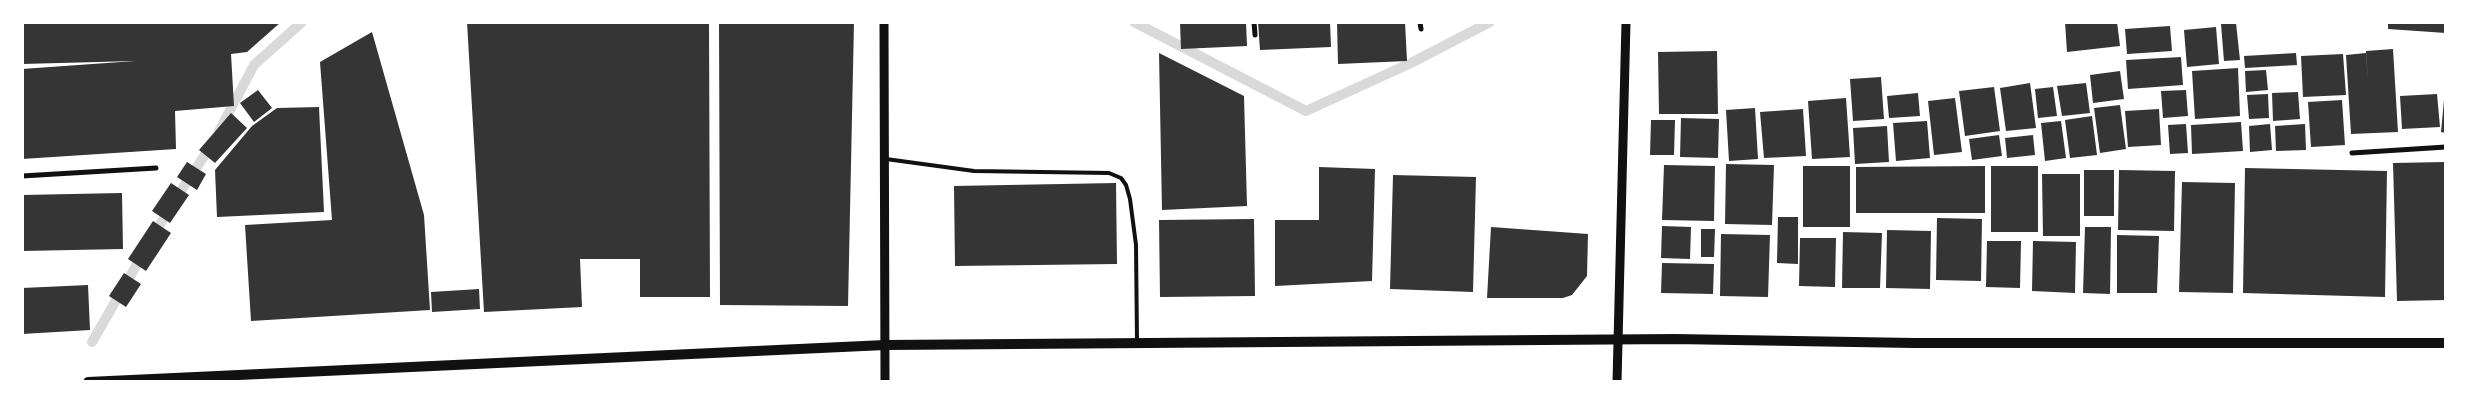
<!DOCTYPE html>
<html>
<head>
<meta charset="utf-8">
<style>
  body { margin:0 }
  #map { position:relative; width:2468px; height:404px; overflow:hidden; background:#fff; font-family:Lato,sans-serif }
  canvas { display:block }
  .frame { position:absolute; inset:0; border:24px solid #fff; pointer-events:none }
</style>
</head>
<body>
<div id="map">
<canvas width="2468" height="404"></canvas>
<div class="frame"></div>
</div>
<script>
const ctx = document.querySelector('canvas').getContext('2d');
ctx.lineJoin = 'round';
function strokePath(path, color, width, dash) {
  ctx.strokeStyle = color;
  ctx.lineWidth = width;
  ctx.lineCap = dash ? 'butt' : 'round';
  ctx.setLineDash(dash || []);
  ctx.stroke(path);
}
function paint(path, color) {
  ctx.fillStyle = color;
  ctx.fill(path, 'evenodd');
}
const stream = new Path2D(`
  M1134,22L1306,111L1411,63L1490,22
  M219,131L254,65L302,22
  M153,237L169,209L212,144
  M92,342L143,254`);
const building = new Path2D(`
  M22,22H281L247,52L231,54L234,106L175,111L176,149L22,159V69L135,61L22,64Z
  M467,22H709L710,297H640V259H580L582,307L484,312Z
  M719,22H854L848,306L720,305Z
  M1180,22H1246L1247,46L1181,49Z
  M1258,22H1330L1331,47L1260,50Z
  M1337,22H1405L1407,61L1338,64Z
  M2065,22H2117L2120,46L2067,52Z
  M2388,22H2446V33L2388,29Z
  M2236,23L2240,60L2224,61L2221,24Z
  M2170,26L2172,51L2127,54L2125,29Z
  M2216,27L2219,64L2187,67L2184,30Z
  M372,32L424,215L430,310L251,321L245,225L332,220L320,62Z
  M2393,49L2398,132L2351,134L2346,55L2366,53L2368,81L2366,51Z
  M1717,51L1718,114H1659L1658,52Z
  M1159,53L1244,96L1247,206L1162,210Z
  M2296,53L2297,65L2245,68L2244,56Z
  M2343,54L2346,95L2303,97L2301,56Z
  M2181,57L2183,85L2128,89L2126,60Z
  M2238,68L2240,116L2195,119L2192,71Z
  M2266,70L2268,90L2246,92L2245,71Z
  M2120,71L2124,99L2093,103L2090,75Z
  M1881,77L1884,119L1853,121L1850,79Z
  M2030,83L2036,128L2006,131L2000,88Z
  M2086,83L2090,113L2062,116L2057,86Z
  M1994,87L2000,131L1965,136L1959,91Z
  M2053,87L2057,116L2038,118L2035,89Z
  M258,90L272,108L254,122L240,103Z
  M2186,90L2188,116L2163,118L2161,91Z
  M2298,92L2300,119L2273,121L2272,93Z
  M1918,93L1920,116L1889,118L1887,96Z
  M2268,94L2269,118L2249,119L2247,95Z
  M2437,94L2440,127L2402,129L2400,96Z
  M1846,98L1850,157L1812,159L1808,101Z
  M1955,98L1962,152L1934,155L1928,101Z
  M2342,100L2345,145L2311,147L2308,102Z
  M2444,100H2446V133L2441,132Z
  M2120,105L2126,149L2100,153L2094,108Z
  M319,107L324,212L217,217L215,170L252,126L277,108Z
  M1755,108L1758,159L1729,161L1726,110Z
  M1803,109L1806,156L1764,158L1760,112Z
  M2159,109L2161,145L2128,147L2125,111Z
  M231,113L247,128L215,163L199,150Z
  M2092,116L2097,155L2070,158L2065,120Z
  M1681,118L1719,119L1718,158L1680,157Z
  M1651,120H1675L1674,155H1650Z
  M1927,121L1930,158L1896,161L1893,123Z
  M2061,121L2066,158L2045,161L2041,123Z
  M2241,122L2243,151L2192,154L2191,125Z
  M2186,124L2188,153L2170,154L2168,125Z
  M2270,124L2272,150L2250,152L2249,126Z
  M2305,124L2306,150L2276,151L2275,126Z
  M1887,126L1889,162L1855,164L1853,128Z
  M1999,135L2002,156L1972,160L1969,139Z
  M2033,135L2035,155L2007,158L2005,138Z
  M187,162L206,174L197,190L177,177Z
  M2446,162V300L2397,301L2393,163Z
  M1726,164L1774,165L1772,225L1725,224Z
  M1664,165L1715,166L1714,221L1662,220Z
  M1803,166H1850V227H1803Z
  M1985,166V213H1856V167Z
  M1991,166H2038V232H1991Z
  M1319,167L1375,169L1372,281L1275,286V220H1319Z
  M2245,168L2387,171L2385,297L2243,293Z
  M2084,170H2114V216H2084Z
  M2119,170L2175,171L2174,231L2118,230Z
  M2042,174H2080V236H2043Z
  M1393,175L1476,177L1473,292L1390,289Z
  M2182,182L2235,183L2233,293L2179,292Z
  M171,183L189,195L170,223L152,211Z
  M1116,183L1117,264L955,266L954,186Z
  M122,193L123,249L22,251V195Z
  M1778,217H1798V264L1777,263Z
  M1937,218L1982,219L1981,281L1936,280Z
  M1254,219L1255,296L1160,297L1159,220Z
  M153,221L171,233L146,271L128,259Z
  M1662,226L1691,227L1690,259L1661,258Z
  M1491,227L1588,234L1587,276L1572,295L1563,298H1487Z
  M2085,227H2111L2110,294L2083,293Z
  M1701,229H1715L1714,257H1701Z
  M1887,230L1931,231L1930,289L1886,288Z
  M1843,232L1882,233L1880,288H1842Z
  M1721,234L1770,235L1768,297L1720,296Z
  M2117,235L2159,236L2157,293H2117Z
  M1800,238H1836L1835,287L1799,286Z
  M1987,241H2021L2020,288L1986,287Z
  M2033,241L2076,242L2075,293L2032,291Z
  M1662,263L1714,264L1713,294L1661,293Z
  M124,273L141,284L126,307L109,296Z
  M88,285L90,330L22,334V288Z
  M479,289L480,309L432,312L431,292Z`);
const service = new Path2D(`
  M886,159L974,171L1109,173L1121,178L1126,185L1130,199L1136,245L1137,341`);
const minor = new Path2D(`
  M1254,22L1255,35
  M1420,22L1421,29
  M2352,153L2446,147
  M22,176L156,168`);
const tertiary = new Path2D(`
  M884,22L885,382
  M1617,382L1626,22`);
const secondary = new Path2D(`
  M88,382L885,345L1675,339L1914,343H2446`);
strokePath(stream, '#d9d9d9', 10);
paint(building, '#353535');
strokePath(service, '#111', 4);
strokePath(minor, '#111', 5);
strokePath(tertiary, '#111', 9);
strokePath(secondary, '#111', 10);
</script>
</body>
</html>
